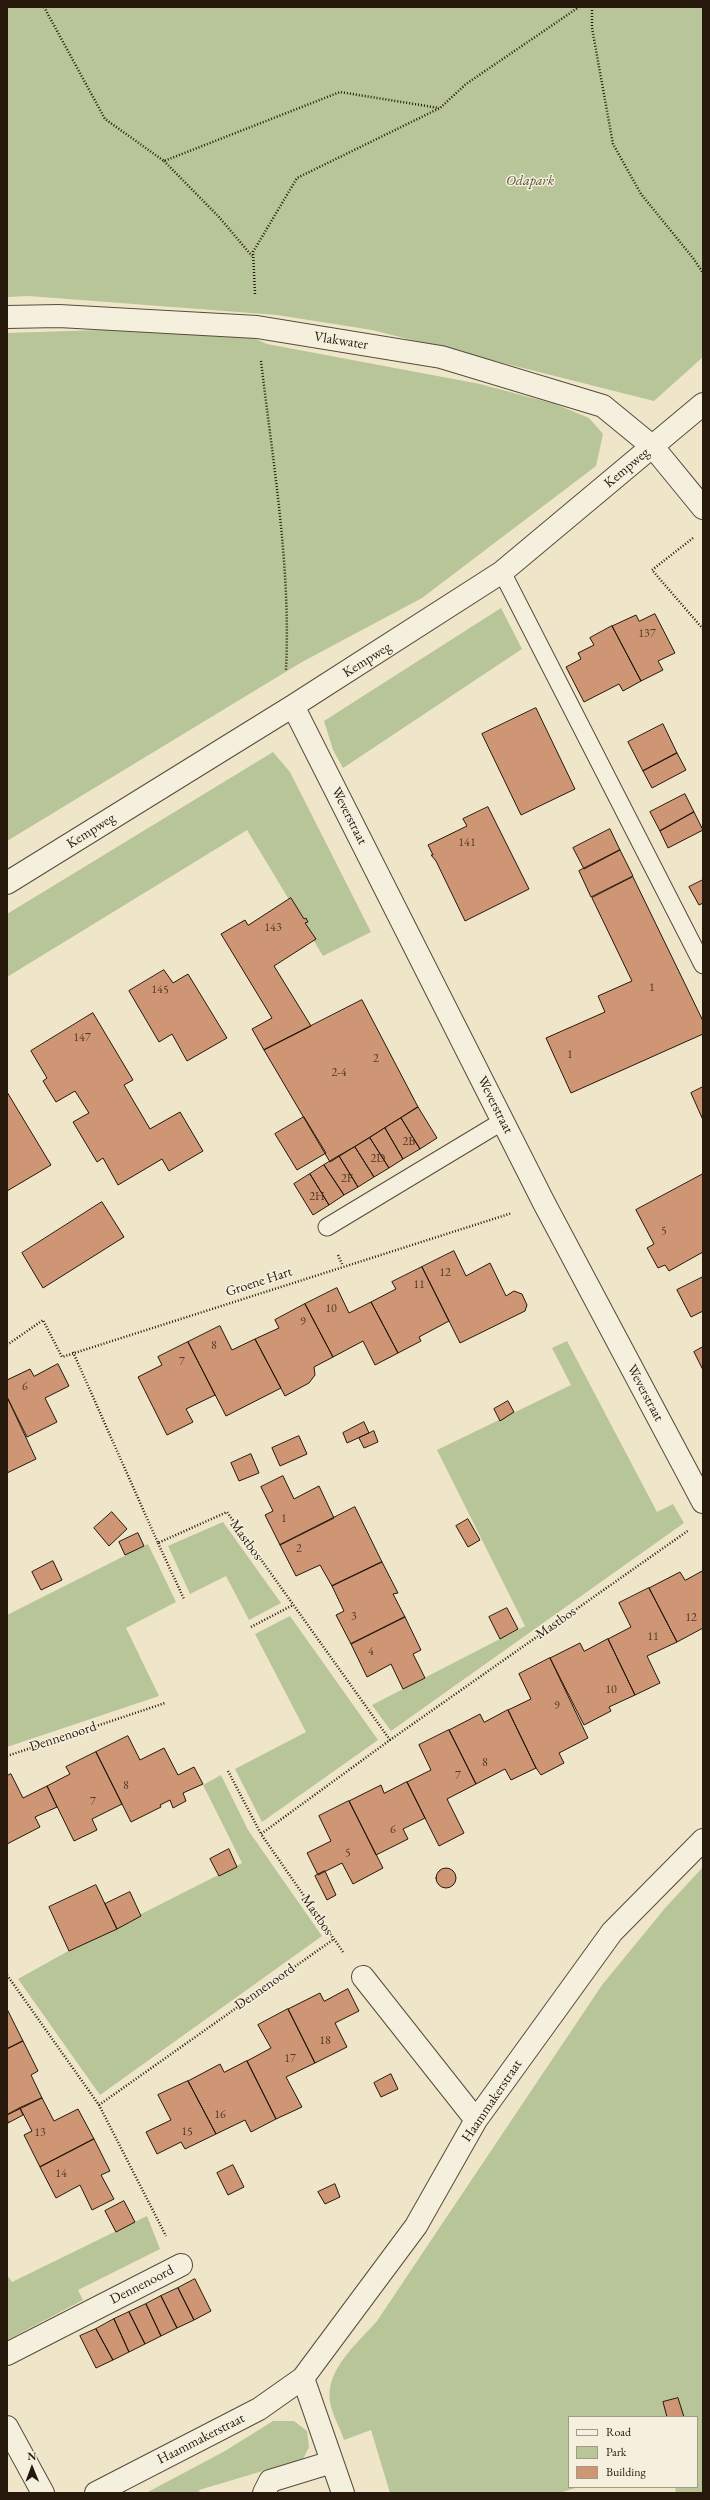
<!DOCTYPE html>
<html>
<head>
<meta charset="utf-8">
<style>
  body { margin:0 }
  #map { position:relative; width:710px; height:2500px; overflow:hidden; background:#efe6ca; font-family:"EB Garamond",serif }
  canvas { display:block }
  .frame { position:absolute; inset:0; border:8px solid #26180a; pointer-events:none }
  .legend { position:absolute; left:568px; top:2416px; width:130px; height:72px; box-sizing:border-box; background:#f5efdd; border:1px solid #a29989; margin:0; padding:5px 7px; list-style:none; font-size:12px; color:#26180a }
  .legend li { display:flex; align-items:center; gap:8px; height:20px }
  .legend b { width:20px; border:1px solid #a29989 }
  .north { position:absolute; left:12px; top:2448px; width:40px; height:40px; -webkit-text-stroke:3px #f5efdd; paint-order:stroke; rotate:359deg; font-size:11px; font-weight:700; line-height:16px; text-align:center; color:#26180a }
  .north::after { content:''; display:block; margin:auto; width:14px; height:18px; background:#26180a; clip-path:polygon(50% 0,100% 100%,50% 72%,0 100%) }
</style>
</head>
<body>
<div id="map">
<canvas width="710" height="2500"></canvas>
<div class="frame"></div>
<ul class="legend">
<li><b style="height:5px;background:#f5efdd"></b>Road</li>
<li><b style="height:11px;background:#b7c598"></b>Park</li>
<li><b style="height:11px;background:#ce9674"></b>Building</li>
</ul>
<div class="north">N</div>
</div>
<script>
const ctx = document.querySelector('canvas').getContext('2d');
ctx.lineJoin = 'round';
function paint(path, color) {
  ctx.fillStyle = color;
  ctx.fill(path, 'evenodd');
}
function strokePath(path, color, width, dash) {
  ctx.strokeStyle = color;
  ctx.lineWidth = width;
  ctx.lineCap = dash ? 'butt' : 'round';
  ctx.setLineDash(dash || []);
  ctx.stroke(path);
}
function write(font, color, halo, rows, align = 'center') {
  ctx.font = font + ' "EB Garamond",serif';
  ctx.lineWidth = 3;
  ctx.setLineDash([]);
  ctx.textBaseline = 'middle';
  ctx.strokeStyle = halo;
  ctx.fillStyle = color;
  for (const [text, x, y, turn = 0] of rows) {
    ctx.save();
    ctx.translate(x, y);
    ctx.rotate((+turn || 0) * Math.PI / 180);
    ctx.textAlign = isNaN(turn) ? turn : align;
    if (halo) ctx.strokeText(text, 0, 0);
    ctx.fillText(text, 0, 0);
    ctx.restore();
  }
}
const green = new Path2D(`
  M7,7H703V357L654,401L372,330L277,315L29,296L7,297Z
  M226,326L267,344L480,384L555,404L589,418L603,434L596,466L422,598L302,662L7,841V333Z
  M501,608L522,649L343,768L333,750L324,721Z
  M273,752L290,772L371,932L323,956L247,830L7,977V914Z
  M567,1341L657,1512L673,1504L684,1523L391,1731L372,1705L525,1626L437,1450L571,1385L552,1348Z
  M223,1522L281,1603L249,1620L226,1576L190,1594L168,1546Z
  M148,1544L176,1602L126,1628L159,1696L7,1747V1615Z
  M290,1616L378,1740L262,1822L235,1769L306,1732L255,1634Z
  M221,1775L248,1830L322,1936L100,2095L18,1979L70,1950L242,1863L203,1785Z
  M703,1867V2493H676L675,2487H697V2417H569V2487H579L559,2493H390L371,2430L344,2440C340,2428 332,2414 330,2402C325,2369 358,2343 377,2321L602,1985L666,1907Z
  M147,2216L160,2249L78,2290L83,2300L7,2340V2275L12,2282Z
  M273,2421H294L307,2431L309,2447L303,2459L199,2490L200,2493H146L225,2451Z`);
const building = new Path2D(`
  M655,614L675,653L658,661L663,670L641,681L612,626L636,615L639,621Z
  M612,626L641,681L623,691L619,684L584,702L566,667L581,659L578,653L594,645L590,638Z
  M536,708L575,789L521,815L482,734Z
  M663,724L677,753L643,771L628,742Z
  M677,753L686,770L652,788L643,771Z
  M685,794L694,812L660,831L650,812Z
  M488,807L529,889L465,921L436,861L431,855H433L428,845L467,826L463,819Z
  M694,812L703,830L668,848L660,831Z
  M610,829L620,850L584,869L573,848Z
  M620,850L633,876L591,897L579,871Z
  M633,877L703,1021V1034L571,1093L546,1038L605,1012L598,996L632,981L592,898Z
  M703,880V903L699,905L689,887Z
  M291,898L304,919L306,918L308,922L305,923L316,939L274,966L311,1026L264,1050L252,1029L272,1018L221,934L245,920L248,925Z
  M164,970L173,983L188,974L227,1038L187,1061L172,1034L159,1042L129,991Z
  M362,1000L418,1107L330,1162L264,1050Z
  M93,1013L133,1080L124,1085L150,1129L180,1112L203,1151L169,1171L162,1159L118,1185L103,1158L97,1162L73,1122L89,1113L75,1091L56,1102L43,1081L47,1078L31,1051Z
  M703,1087V1120L691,1093Z
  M7,1092L51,1165L7,1191Z
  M418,1107L437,1138L420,1149L401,1118Z
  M304,1117L326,1153L297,1170L275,1134Z
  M401,1118L420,1149L403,1159L385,1128Z
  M385,1128L403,1159L389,1168L370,1138Z
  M370,1138L389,1168L374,1177L355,1147Z
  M355,1147L374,1177L358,1187L339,1156Z
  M339,1156L358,1187L344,1195L324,1165Z
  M324,1165L344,1195L329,1205L310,1174Z
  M310,1174L329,1205L313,1215L294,1184Z
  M703,1174V1252L669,1271L665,1265L658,1268L647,1248L654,1244L636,1210Z
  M102,1202L124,1237L43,1288L22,1253Z
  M454,1251L466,1276L490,1263L506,1296L514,1291L522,1294L527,1305L525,1311L460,1343L422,1267Z
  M422,1267L449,1321L419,1337L421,1341L398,1353L371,1302L396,1289L392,1282Z
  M703,1277V1311L691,1317L677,1290Z
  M337,1288L349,1313L371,1302L398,1353L375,1365L363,1341L333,1357L305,1304Z
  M305,1304L333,1357L314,1367L315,1375L309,1383L285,1396L255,1339L279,1328L275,1320Z
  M220,1326L232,1350L255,1339L281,1388L226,1416L188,1342Z
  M188,1342L215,1395L186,1409L193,1422L167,1435L138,1377L162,1365L158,1357Z
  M703,1347V1370L694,1352Z
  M58,1364L69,1386L45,1398L57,1422L27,1437L7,1397V1380L30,1369L34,1376Z
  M7,1397L36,1459L7,1473Z
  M508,1401L514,1412L500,1421L494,1409Z
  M364,1422L369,1433L347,1443L343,1433Z
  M374,1431L378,1442L364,1448L359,1438Z
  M299,1436L307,1454L280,1466L272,1448Z
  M251,1454L259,1473L239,1481L231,1463Z
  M283,1476L294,1499L319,1486L334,1518L280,1545L265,1515L273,1511L261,1487Z
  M355,1507L382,1562L332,1586L320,1565L296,1576L280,1545Z
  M112,1512L127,1529L109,1546L94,1528Z
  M468,1519L480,1540L468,1547L456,1526Z
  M138,1533L144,1546L125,1555L119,1542Z
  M53,1561L62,1580L41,1590L32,1572Z
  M382,1562L398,1593L393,1594L405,1617L351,1644L336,1615L344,1611L332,1586Z
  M703,1571V1628L677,1642L649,1588L680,1572L685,1580Z
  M649,1588L677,1642L647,1656L660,1683L635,1695L608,1639L631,1627L619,1603Z
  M507,1608L518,1629L500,1639L489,1617Z
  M405,1617L421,1650L413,1654L425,1678L403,1689L391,1664L367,1677L351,1644Z
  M608,1639L635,1695L609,1707L611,1711L584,1725L550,1658L580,1643L584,1651Z
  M550,1658L588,1738L559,1753L564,1763L541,1775L536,1768L508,1710L531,1699L519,1674Z
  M508,1710L536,1768L511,1780L505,1769L476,1784L449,1730L480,1714L484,1722Z
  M449,1730L476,1784L447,1799L464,1833L439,1846L407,1782L431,1770L419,1745Z
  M128,1736L140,1760L164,1748L178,1775L194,1767L203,1784L183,1793L186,1801L173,1808L170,1800L160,1805L161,1807L131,1822L96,1752Z
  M96,1752L122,1804L92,1819L97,1830L74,1841L47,1786L70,1774L66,1767Z
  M11,1774L23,1798L47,1786L57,1807L35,1817L40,1827L7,1844V1776Z
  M407,1782L425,1818L403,1829L408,1839L376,1855L349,1801L381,1785L384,1793Z
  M349,1801L383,1868L353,1884L342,1863L318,1875L307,1853L331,1841L319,1816Z
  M229,1849L237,1867L219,1876L210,1859Z
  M436 1878a10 10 0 1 1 20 0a10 10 0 1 1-20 0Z
  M325,1871L336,1895L327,1900L315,1876Z
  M96,1885L117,1929L69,1951L49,1907Z
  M130,1892L141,1916L117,1929L105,1904Z
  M348,1989L359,2011L335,2023L347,2047L315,2063L288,2009L320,1993L324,2001Z
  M7,2009L23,2041L7,2049Z
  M288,2009L315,2063L286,2077L302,2107L276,2119L247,2061L271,2048L258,2025Z
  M23,2041L38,2071L31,2075L42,2098L7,2115V2049Z
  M247,2061L276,2119L251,2132L245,2120L216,2134L188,2081L220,2064L224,2072Z
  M391,2074L398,2089L381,2097L374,2083Z
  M188,2081L216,2134L185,2149L181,2142L157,2154L146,2132L171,2120L158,2095Z
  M42,2098L54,2121L78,2109L94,2139L40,2167L24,2135L32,2131L20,2108Z
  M20,2108L23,2115L8,2123L7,2115Z
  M94,2139L110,2171L101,2175L114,2199L92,2210L80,2185L56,2198L40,2167Z
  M233,2165L244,2187L228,2195L217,2173Z
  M335,2184L340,2197L325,2204L318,2192Z
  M124,2201L135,2222L116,2232L105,2211Z
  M195,2279L211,2311L194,2320L178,2288Z
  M178,2288L194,2320L177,2328L161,2296Z
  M161,2296L177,2328L161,2336L146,2304Z
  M146,2304L161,2336L145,2344L129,2312Z
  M129,2312L145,2344L129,2352L114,2319Z
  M114,2319L129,2352L113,2360L96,2329Z
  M96,2329L113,2360L96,2368L80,2336Z
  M678,2398L684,2417H667L663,2402Z`);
const path = new Path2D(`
  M44,7L105,119L164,161L340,92L439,108
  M592,7V28L613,144L641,194L693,258L703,273
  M164,161L219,217L252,256
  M255,294L253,252L297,178L440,108L466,84L579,7
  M261,361C273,463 291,567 286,670
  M693,538L652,570L703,629
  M338,1255L343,1266
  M7,1345L43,1320L62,1357L512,1213
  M73,1352L158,1543L227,1512L390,1740
  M158,1543L184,1599
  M251,1627L293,1605
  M7,1756L165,1703
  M228,1771L261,1834
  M343,1952L261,1834L390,1740L689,1530
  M7,1975L99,2105L166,2236
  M99,2105L334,1939`);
const service = new Path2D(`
  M502,572L703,965
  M327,1227L503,1121`);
const minor = new Path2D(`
  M7,317L59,316L257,327L441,357L603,406L653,447L703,508
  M293,706L544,1203L703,1502
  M7,883L293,706L502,572L703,404
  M363,1977L476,2120
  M7,2354L181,2265
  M303,2378L343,2493
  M7,2427L43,2493
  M96,2493L259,2409L303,2378L416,2226L476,2120L612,1932L703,1840
  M264,2493L270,2481L332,2462`);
const numberNames = [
  ["137",647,634],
  ["141",467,843],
  ["143",273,928],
  ["1",652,988],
  ["145",160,990],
  ["147",82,1038],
  ["1",570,1055],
  ["2",376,1059],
  ["2-4",339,1073],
  ["2B",409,1142],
  ["2D",378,1159],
  ["2F",347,1179],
  ["2H",317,1197],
  ["5",664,1231],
  ["12",445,1273],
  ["11",419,1285],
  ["10",331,1309],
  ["9",303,1322],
  ["8",214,1346],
  ["7",182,1362],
  ["6",25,1387],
  ["1",284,1519],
  ["2",299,1549],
  ["3",354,1617],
  ["12",691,1618],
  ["11",653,1637],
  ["4",371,1652],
  ["10",611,1690],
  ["9",557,1706],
  ["8",485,1763],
  ["7",458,1776],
  ["8",126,1786],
  ["7",93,1802],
  ["6",393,1830],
  ["5",348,1853],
  ["18",325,2041],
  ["17",290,2059],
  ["16",220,2115],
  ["15",187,2132],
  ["13",40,2133],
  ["14",61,2174]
];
const parkNames = [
  ["Odapark",530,181]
];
const streetNames = [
  ["Vlakwater",341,341,9],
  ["Kempweg",627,468,-40],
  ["Kempweg",367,660,-32],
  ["Weverstraat",349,816,63],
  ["Kempweg",91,831,-32],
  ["Weverstraat",495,1105,63],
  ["Groene Hart",259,1282,-18],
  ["Weverstraat",645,1393,62],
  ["Mastbos",246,1540,54],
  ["Mastbos",556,1623,-35],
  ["Dennenoord",63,1737,-18],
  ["Mastbos",317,1915,55],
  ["Dennenoord",265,1987,-35],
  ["Haammakerstraat",492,2101,-56],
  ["Dennenoord",142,2285,-27],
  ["Haammakerstraat",201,2439,-27]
];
paint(green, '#b7c598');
paint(building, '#ce9674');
strokePath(building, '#26180a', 1);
strokePath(service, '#584c3a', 19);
strokePath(minor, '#584c3a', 24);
strokePath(path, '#26180a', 2.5, [1, 2]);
strokePath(service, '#f5efdd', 17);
strokePath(minor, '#f5efdd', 22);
write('12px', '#503824', null, numberNames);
write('italic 14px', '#59553c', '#f5efdd', parkNames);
write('14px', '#26180a', '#f5efdd', streetNames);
</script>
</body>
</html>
